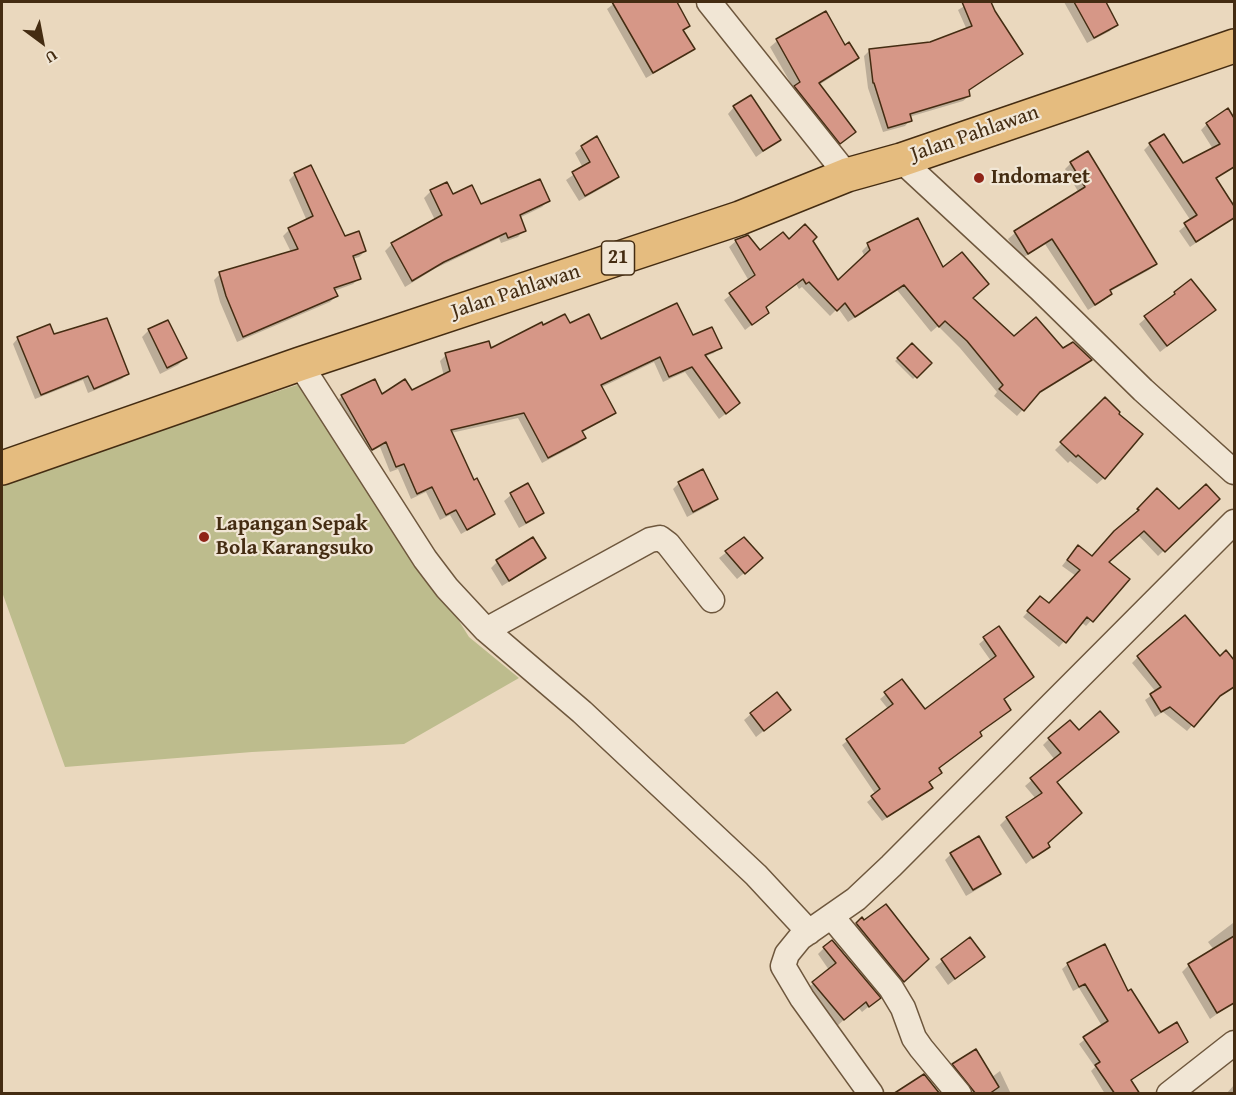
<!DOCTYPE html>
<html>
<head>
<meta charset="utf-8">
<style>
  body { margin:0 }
  #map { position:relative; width:1236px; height:1095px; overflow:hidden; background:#ead8be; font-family:"Gentium Book Plus",serif }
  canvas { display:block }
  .frame { position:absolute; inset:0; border:3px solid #442c12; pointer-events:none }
  .north { position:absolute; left:12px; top:12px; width:60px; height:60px; -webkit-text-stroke:4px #f1e6d5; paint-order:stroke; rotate:148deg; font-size:16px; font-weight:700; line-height:24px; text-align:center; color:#442c12 }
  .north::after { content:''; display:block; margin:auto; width:21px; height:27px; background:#442c12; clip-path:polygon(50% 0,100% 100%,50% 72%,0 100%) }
</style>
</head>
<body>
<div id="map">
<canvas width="1236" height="1095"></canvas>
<div class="frame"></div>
<div class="north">U</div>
</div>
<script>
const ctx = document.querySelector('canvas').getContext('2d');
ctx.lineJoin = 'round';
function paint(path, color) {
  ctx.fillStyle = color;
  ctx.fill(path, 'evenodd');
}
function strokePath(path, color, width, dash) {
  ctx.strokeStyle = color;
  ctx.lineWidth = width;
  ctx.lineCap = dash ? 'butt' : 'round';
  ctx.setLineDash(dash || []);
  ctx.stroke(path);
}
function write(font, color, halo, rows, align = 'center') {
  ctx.font = font + ' "Gentium Book Plus",serif';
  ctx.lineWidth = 4.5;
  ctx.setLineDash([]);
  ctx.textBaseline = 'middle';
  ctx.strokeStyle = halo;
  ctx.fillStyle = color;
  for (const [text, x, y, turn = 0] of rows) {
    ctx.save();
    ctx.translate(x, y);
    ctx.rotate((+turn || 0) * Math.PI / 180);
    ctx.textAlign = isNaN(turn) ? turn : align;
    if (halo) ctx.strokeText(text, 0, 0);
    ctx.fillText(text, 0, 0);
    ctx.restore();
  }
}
const green = new Path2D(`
  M309,381L469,637L519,678L404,744L252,752L65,767L2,592V482Z`);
const shadow = new Path2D(`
  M616,2H666L693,49L686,55L646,78L607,9Z
  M971,2H990L993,11L967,91L969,96L963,101L909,117L910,120L905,126L883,132L868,88L864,56L869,51L931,43L967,30L958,10Z
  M1064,2H1104L1116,24L1110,31L1087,43Z
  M777,41L844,47L857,58L851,64L819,85L854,132L833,149L794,89L770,47Z
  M734,107L779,140L756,157L728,114Z
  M1234,114V167L1215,179L1234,209V217L1190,247L1179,231L1191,221L1144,150L1150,144L1182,165L1213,149L1201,130L1207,124Z
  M582,147L618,177L611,183L579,201L566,180L583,168L575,153Z
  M1071,163L1155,264L1149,270L1109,292L1104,300L1088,310L1045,244L1021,259L1008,239L1015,233L1079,193L1065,169Z
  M295,174L344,237L365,251L359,257L352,259L359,278L353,284L334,291L336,296L330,302L237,342L220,302L214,280L220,274L291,252L283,236L289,230L307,221L289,180Z
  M431,191L452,196L480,206L548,201L542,207L519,218L524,230L518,237L501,243L499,238L436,268L405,287L385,251L392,244L435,220L424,198Z
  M736,241L760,253L789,241H811L837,283L865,257L862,251L868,245L942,269L1014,338L1063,350L1090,360L1084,366L1034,397L1017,416L994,396L997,392L960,348L938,326L931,332L897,290L848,322L838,308L830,316L802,287L799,289L796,284L764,308L767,313L745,330L724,300L749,281L729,247Z
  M1175,293L1214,310L1160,352L1139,324Z
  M569,325L600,341L693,337L720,347L714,353L704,357L732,409L719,419L685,372L663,382L654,362L600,388L614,412L608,418L581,433L584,438L578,444L542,463L518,418L451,433L473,482L493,513L487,519L461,534L450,515L440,520L426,492L411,499L398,469L390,472L380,447L366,454L336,402L342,396L374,381L381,396L412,392L444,376L440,361L446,355L490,351L543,327Z
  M149,330L185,358L178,365L160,374L142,337Z
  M53,336L127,373L122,379L88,393L83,380L35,399L13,344L18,338Z
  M912,345L930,363L913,379L895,361Z
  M1105,400L1104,478L1097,484L1070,461L1068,463L1055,450Z
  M679,483L716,499L710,505L687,517L673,489Z
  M1157,490L1179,511L1218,499L1158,556L1138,535L1107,562L1128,580L1086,626L1081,622L1059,647L1023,617L1035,604L1049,605L1076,576L1062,566L1073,552L1092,557Z
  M511,495L543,513L536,519L519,528L504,501Z
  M744,539L754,565L737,579L719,558Z
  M544,558L537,564L502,586L491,568L497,562Z
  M998,628L1032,677L1002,700L1009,710L1004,715L978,733L937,768L940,773L928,783L931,788L926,793L882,821L867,802L876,795L842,745L888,709L880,699L902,681L924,711L991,661L979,644Z
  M1226,652L1234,662V687L1215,700L1187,731L1163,712L1155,717L1145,700L1156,692L1132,663L1138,657L1220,658Z
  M751,714L782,716L756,737L744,720Z
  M1078,732L1056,783L1046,843L1048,846L1026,864L1000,825L1007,818L1036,799L1025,786L1055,760L1043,745L1049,739Z
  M951,854L999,873L993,880L966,896L945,860Z
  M862,920L927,959L898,987L851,930Z
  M1233,923L1234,987L1230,990L1234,997V1002L1210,1019L1182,972L1189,965L1214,950L1208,942Z
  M970,939L983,957L948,985L935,967Z
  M824,948L879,998L862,1012L858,1007L837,1026L806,990L829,970L818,954Z
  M1068,964L1128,993L1158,1035L1186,1042L1130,1081L1138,1094H1105L1091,1071L1095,1067L1079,1044L1102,1026L1079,988L1073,991L1062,969Z
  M953,1065L992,1077L1000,1071L1011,1094H966L948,1070Z
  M1234,1085V1094H1226Z`);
const building = new Path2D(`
  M612,2H677L690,26L683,30L695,49L653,73Z
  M962,2H991L995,11L1023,54L969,90L970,96L910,114L912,121L888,128L874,83H873L869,49L930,42L972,26Z
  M1074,2H1106L1118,25L1094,38Z
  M826,11L845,45L849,42L859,58L819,83L856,132L840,144L794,86L800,82L776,39Z
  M751,95L781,140L763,151L733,106Z
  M1228,108L1234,118V167L1216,178L1234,206V218L1196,242L1184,223L1197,215L1149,143L1164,134L1183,163L1220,144L1206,123Z
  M597,136L619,177L585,196L572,172L590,162L581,146Z
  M1088,151L1157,264L1110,290L1112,294L1095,305L1052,239L1028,254L1014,231L1085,187L1070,162Z
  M311,165L345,236L359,231L366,251L353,256L361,279L334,288L338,296L243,337L226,296L219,272L298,249L288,228L313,216L294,173Z
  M540,179L550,201L520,215L526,231L508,238L506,233L444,262L412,281L391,243L442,215L430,190L447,182L453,194L472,185L481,204Z
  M918,218L943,267L962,252L989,284L973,298L1014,336L1036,317L1063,348L1073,342L1092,360L1040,392L1024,411L999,389L1003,385L967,341L945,321L939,327L904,285L855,317L845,303L837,311L809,282L806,284L803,279L766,307L769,313L752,325L729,293L755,275L735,240L748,235L760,250L783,232L789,239L805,224L817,237L813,241L838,280L870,250L867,243Z
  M1191,279L1216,310L1167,346L1144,316L1175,294L1174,292Z
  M677,303L693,335L712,327L722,348L705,355L740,403L726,414L692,367L669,377L660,357L601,385L616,413L582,431L586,438L548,458L524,413L451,430L474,480L477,478L495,514L467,530L456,510L446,515L432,487L417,494L404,464L396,467L386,442L372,450L341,395L375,379L382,394L405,379L412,390L450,371L445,353L489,341L491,348L542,322L543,325L565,314L570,323L589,314L601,339Z
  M107,318L129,374L94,389L88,376L41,395L17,337L50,324L54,334Z
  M168,320L187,358L167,368L148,329Z
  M912,343L932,363L917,378L897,358Z
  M1105,397L1120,412L1119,414L1143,434L1105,479L1078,455L1076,457L1060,442Z
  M703,469L718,499L693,512L678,482Z
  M528,483L544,513L526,523L510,493Z
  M1206,484L1220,499L1165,552L1144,531L1109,562L1130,579L1093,622L1087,617L1066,643L1027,611L1040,596L1049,603L1080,570L1067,560L1078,545L1092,556L1114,531L1139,510L1137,509L1157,488L1179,509Z
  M533,537L546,558L509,581L496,560Z
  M744,537L763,558L745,574L725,551Z
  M1185,615L1220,656L1226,650L1234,660V687L1220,696L1194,727L1170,707L1161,712L1150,694L1161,687L1137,656Z
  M999,626L1034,677L1004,699L1011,710L980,732L982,736L939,768L942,773L929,782L933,788L887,817L871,796L880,789L846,739L893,704L884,692L902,679L925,709L996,656L983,637Z
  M777,692L791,710L764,731L750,713Z
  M1100,711L1119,732L1057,782L1082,813L1048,843L1050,847L1033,858L1006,817L1042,793L1030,778L1061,753L1048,738L1070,720L1079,730Z
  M979,836L1001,874L973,890L950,853Z
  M886,904L929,959L904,982L856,923L862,917L864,920Z
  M1234,936V1003L1217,1013L1188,964Z
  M970,937L985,957L955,979L941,959Z
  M832,940L881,998L869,1007L866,1002L844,1020L812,982L836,963L823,947Z
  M1105,944L1128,991L1131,989L1159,1033L1177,1022L1188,1042L1131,1080L1140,1094H1115L1095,1065L1100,1062L1083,1037L1108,1021L1085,984L1079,987L1067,963Z
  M976,1049L999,1087L989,1094H976L952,1064Z
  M924,1074L940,1094H893Z`);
const minor = new Path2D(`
  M709,2L847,175
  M901,160L1040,289L1143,390L1234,472
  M300,364L425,559L447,588L486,630L582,712L756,875L809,932
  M486,630L650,540L660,538L668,544L712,600
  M832,917L891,988L903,1008L914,1038L921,1048L959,1094
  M871,1094L802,998L783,966L787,954L800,938L856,899L891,866L1234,522
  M1169,1094L1234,1043`);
const highway = new Path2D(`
  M2,468L300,364L740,218L847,175L901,160L1234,46`);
const markers = [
  [979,178,6,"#8f2418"],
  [204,537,6,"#8f2418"]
];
const shields = [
  [618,258,33]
];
const shieldNames = [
  ["21",618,258]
];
const streetNames = [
  ["Jalan Pahlawan",975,134,-19],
  ["Jalan Pahlawan",516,292,-18]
];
const poiNames = [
  ["Indomaret",991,178],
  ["Lapangan Sepak",216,525],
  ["Bola Karangsuko",216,549]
];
paint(green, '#bdbc8d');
paint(shadow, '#0003');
paint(building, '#d69787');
strokePath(building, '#442c12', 1.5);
strokePath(minor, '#6e573d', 27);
strokePath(highway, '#442c12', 36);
strokePath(minor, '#f1e6d5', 24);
strokePath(highway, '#e5bc7f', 33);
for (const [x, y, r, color] of markers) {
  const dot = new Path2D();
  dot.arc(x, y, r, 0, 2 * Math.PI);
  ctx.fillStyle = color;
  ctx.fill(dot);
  strokePath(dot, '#f1e6d5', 2);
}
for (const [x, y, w] of shields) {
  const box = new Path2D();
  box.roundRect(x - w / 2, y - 17, w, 34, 4.5);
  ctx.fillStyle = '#f1e6d5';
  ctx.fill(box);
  strokePath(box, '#442c12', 1.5);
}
write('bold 20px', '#442c12', null, shieldNames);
write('21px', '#442c12', '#f1e6d5', streetNames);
write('bold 21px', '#442c12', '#f1e6d5', poiNames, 'left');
</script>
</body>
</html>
